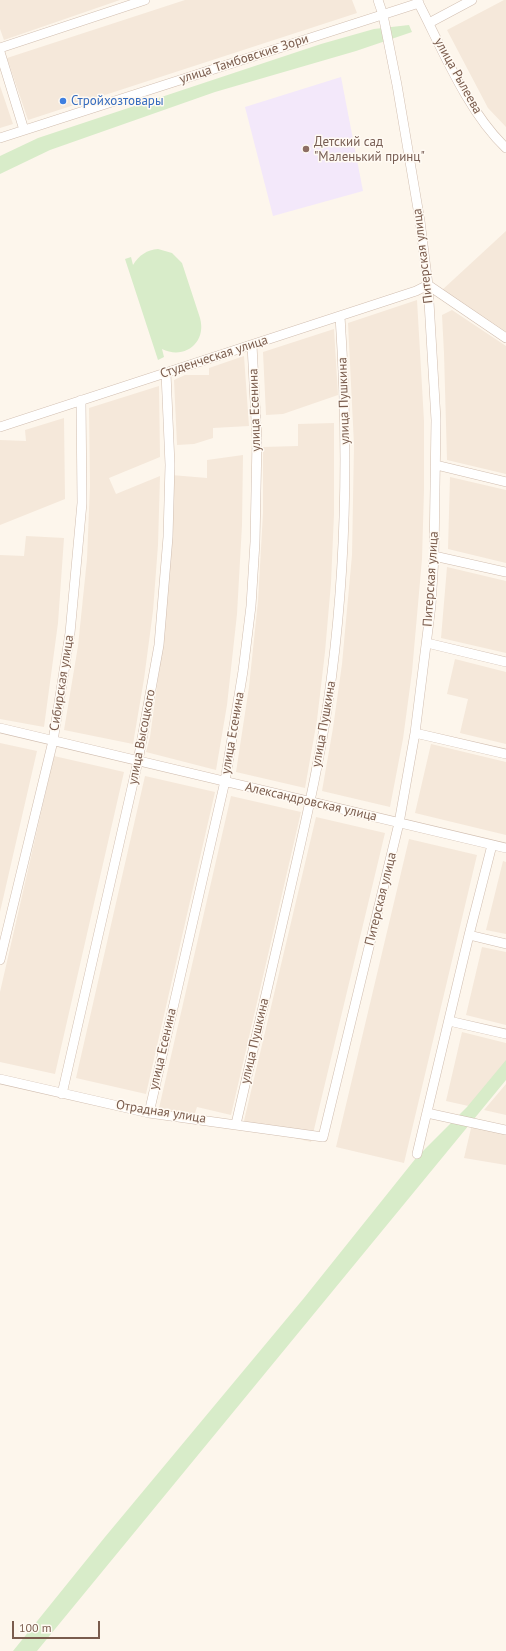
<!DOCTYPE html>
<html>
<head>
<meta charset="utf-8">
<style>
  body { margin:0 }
  #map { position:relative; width:506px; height:1651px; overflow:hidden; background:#fdf6ec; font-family:"PT Sans",sans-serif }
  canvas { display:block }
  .scale { position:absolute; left:12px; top:1621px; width:88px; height:18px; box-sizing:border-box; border:2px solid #7a5c4d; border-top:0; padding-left:5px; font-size:12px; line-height:14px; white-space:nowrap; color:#7a5c4d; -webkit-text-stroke:3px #fffaf3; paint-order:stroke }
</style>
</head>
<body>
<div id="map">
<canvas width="506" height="1651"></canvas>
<div class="scale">100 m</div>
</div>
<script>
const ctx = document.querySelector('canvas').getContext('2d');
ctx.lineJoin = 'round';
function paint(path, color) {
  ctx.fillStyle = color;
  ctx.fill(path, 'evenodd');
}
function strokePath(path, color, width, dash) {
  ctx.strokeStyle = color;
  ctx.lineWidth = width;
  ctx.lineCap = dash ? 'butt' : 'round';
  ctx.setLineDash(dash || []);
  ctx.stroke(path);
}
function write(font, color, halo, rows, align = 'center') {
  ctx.font = font + ' "PT Sans",sans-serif';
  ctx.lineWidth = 3;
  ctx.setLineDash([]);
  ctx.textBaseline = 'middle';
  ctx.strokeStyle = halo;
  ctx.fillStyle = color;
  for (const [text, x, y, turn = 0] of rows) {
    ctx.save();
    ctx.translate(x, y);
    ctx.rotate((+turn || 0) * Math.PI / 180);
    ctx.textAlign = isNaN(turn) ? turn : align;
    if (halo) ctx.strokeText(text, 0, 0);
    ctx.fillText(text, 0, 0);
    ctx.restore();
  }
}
const residential = new Path2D(`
  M0,0H120L4,40L0,29Z
  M185,0H352L357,13L28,120L7,58Z
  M504,0H506V127L488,108L447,30Z
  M0,86L13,124L0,128Z
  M506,231V336L441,291Z
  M417,300L424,421V490L422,559L412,672L403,739L390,807L322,791L333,728L342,664L352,555L354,445L348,323Z
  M452,310L506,346V474L447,460L444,353L442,315Z
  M334,329L338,395L283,414L266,415L263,352Z
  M244,356L249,426L213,428V438L194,444L177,445L174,380L185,375H209V368Z
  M159,386L160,457L109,478L116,494L160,476L158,545L153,611L144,679L133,744L64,730L78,646L87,559L90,486L89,408Z
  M64,418L65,499L0,525V440L26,441L25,430Z
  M334,423V514L331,583L325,652L317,720L305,788L236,772L249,687L258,601L263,513V447L298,446V424Z
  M243,455L242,525L237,614L227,705L216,770L146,752L150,737L162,649L171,475L207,478V460Z
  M450,477L506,490V563L448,549Z
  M26,536L64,538L58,623L44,727L0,719V555L24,556Z
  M447,567L506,581V653L441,638Z
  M455,659L506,672V744L460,733L468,699L447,694Z
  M0,743L37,751L0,912Z
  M431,744L506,762V835L415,813Z
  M54,756L124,772L55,1074L0,1062V992Z
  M145,776L215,792L146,1094L76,1078Z
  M231,796L301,812L231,1115L197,1107L194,1116L159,1108Z
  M316,817L385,833L311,1142L243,1125Z
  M409,839L477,855L404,1163L336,1147Z
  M503,861L506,862V934L486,930Z
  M482,947L506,952V1025L466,1015Z
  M462,1032L506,1043V1069L473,1107L446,1101Z
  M506,1084V1115L484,1110Z
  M472,1124L506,1132V1165L464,1158Z`);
const education = new Path2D(`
  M341,77L363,191L273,216L245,107Z`);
const green = new Path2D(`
  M409,25L412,32L356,51L215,92L50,150L0,174V156L38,138L321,44L374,29Z
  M158,249L172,253L182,263L200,318C207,343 184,360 162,349L164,357L158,360L125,259L131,257L133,265C139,255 147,250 158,249Z
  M506,1060V1080L37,1651H13L105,1537L304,1298L416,1158L467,1107Z`);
const minor = new Path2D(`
  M417,0C442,48 467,111 506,148
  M429,23L472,0
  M0,48L145,0
  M0,52L24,130
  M0,138L419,3
  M0,427L416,291L428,285L506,338
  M436,465L506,482
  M434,556L506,572
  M427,643L506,662
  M0,728L506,848
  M415,733L506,754
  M469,935L506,944
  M0,960L53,741L70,633L82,503L81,400
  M449,1021L506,1034
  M0,1079L149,1113L323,1137L399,823L415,733L431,605L434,556L436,420L428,285L420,221L397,85L383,15L378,0
  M62,1094L138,761L159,645L168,537L170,465L166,373
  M149,1113L225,781L243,671L251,606L255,542L257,440L252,345
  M427,1113L506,1130
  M236,1124C254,1049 271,974 288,899C305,825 323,749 332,673C347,555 348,435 340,316
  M417,1154L469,935L492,845`);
const markers = [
  [63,101,4,"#3f7fe0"],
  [306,149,4,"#8d6e63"]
];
const streetNames = [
  ["улица Тамбовские Зори",244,59,-18],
  ["улица Рылеева",458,76,61],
  ["Питерская улица",423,256,-97],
  ["Студенческая улица",214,357,-18],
  ["улица Пушкина",344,401,-92],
  ["улица Есенина",255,410,-92],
  ["Питерская улица",431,579,-86],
  ["Сибирская улица",62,683,-81],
  ["улица Пушкина",324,724,-80],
  ["улица Есенина",233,733,-80],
  ["улица Высоцкого",142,737,-79],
  ["Александровская улица",311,802,13],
  ["Питерская улица",381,899,-76],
  ["улица Пушкина",255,1041,-77],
  ["улица Есенина",163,1049,-77],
  ["Отрадная улица",161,1112,9]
];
const shopNames = [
  ["Стройхозтовары",71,101]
];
const educationNames = [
  ["Детский сад",314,142],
  ["\"Маленький принц\"",314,157]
];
paint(residential, '#f5e8da');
paint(education, '#f3e8fa');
paint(green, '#d8ecc9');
strokePath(minor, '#d1beb0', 10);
strokePath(minor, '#fff', 9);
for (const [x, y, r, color] of markers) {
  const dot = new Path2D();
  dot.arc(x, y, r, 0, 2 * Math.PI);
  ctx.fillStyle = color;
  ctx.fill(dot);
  strokePath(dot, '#fffaf3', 1.5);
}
write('13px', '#7a5c4d', '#fffaf3', streetNames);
write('13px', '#366cbe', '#fffaf3', shopNames, 'left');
write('13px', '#785e54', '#fffaf3', educationNames, 'left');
</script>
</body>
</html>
